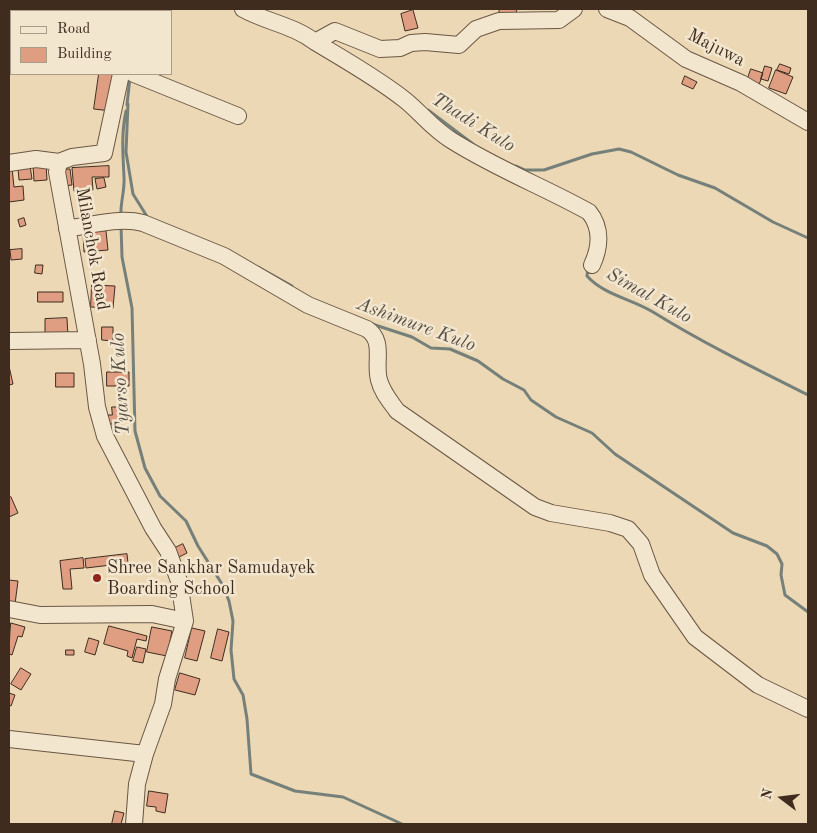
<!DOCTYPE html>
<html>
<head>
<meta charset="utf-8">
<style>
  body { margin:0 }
  #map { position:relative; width:817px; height:833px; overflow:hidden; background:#ecd8b5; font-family:"Old Standard TT",serif }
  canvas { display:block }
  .frame { position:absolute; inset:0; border:10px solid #3f2c1f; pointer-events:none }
  .legend { position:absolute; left:10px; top:10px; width:162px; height:65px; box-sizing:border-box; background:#f3e6cf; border:1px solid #ab9c89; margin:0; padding:6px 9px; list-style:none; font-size:15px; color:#3f2c1f }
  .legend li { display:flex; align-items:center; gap:10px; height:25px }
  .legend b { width:25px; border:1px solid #ab9c89 }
  .north { position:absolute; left:757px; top:773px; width:50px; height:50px; -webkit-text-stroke:4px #f3e6cf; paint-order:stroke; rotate:285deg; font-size:14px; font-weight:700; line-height:20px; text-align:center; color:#3f2c1f }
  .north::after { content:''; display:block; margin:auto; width:18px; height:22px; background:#3f2c1f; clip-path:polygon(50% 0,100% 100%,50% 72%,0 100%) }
</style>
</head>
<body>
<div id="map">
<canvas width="817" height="833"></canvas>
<div class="frame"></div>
<ul class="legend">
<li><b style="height:6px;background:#f3e6cf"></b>Road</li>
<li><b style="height:14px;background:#df9d81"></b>Building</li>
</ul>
<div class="north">N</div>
</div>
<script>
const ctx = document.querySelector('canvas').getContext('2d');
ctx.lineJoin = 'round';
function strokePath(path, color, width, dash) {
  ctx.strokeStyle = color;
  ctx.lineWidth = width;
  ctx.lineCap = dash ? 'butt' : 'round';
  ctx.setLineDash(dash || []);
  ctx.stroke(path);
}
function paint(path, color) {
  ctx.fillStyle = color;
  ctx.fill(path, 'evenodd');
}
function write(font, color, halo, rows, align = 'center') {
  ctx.font = font + ' "Old Standard TT",serif';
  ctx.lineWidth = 5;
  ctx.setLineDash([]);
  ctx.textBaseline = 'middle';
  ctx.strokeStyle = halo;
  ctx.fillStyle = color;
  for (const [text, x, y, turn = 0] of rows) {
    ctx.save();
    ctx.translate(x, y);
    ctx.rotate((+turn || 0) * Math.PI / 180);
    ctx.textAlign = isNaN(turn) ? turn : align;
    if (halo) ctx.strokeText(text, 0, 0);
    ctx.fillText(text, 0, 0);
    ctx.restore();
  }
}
const stream = new Path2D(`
  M128,9L130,11
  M9,10L12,9
  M128,104L126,152L133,194L148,218
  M127,105L130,77
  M428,110L473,144
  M516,166L525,170H544L592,154L619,149L631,152L678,175L715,188L773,222L808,238
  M121,216C120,203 125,191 124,177C123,155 121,134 126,111
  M121,225L122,257L132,308L135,431L145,468L160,496L186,521L198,546L222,584L229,601L233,621L231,650L234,679L243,695L247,719L251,774L295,791L343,797L402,824
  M258,267L292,286
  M588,268L587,276C604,295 632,299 653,312C703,343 756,369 808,395
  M372,324L412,337L431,348L450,349L478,361L503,379L524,390L531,400L556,417L592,433L615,454L733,533L767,546L777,554L782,564L781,575L785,595L808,612`);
const building = new Path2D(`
  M40,9H51L52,11H34Z
  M500,9H517L515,17L499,13Z
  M413,10L418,28L405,31L401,14Z
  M780,64L791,68L789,74L777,70Z
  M765,66L772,68L768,81L761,79Z
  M751,69L763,73L759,85L747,81Z
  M776,70L793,77L786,94L769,88Z
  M99,74H116L111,111L94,109Z
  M685,76L697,82L693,89L682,84Z
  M46,164L47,180L34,181L33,165Z
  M30,166L32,179L19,180L18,168Z
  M109,166V177H92L93,190L74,191L72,168Z
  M9,168H12L14,187L23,186L24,200L9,202Z
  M63,169H70L72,185L64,186Z
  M104,178L106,187L97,189L95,179Z
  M24,218L26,225L20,227L18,220Z
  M106,231L108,250L84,252L83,233Z
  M22,249V259L11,260L10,250Z
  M36,265H43L42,274L35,273Z
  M92,285L115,286L113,308L91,307Z
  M38,292H63V302H38Z
  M67,318L68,337L45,338V319Z
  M102,327H113V341L102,340Z
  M9,366L13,384L9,385Z
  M107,372H129V386H107Z
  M56,373H74V387H56Z
  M112,407H122V424H108V415H112Z
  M11,497L18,513L9,517V498Z
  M183,544L187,553L179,557L175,548Z
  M127,554L128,563L86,568L85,559Z
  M83,558L84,568L70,569L72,589H63L60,561Z
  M9,580L18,581L15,604L9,603Z
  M11,623L25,627L22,637L18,636L12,655L9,654Z
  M109,626L147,636L146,641L137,639L132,658L127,656L128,651L104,644Z
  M152,627L172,631L167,656L147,652Z
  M192,628L205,631L197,661L185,658Z
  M218,629L229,632L222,661L211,658Z
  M89,638L99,641L95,655L85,652Z
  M137,647L146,649L143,663L133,661Z
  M66,650H74V655H66Z
  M21,668L31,674L21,690L11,684Z
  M180,673L200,679L195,695L175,690Z
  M9,693L15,695L11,706L9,705Z
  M149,791L168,794L165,813L156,811V807L147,806Z
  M115,811L124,813L121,824H112Z`);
const minor = new Path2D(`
  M243,9C266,22 293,25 315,42L335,31L380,49L400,48L411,43L425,42L459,45L476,29L499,21L559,20L574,9
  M607,9L630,18L686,59L741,83L808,122
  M117,11L120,9
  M315,42C345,60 377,78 405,100C421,113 433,129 451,140C495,168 544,187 589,212C602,228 600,248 592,265
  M134,74L238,116
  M59,162L57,172L92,364L97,407L105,436L153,528L168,551L179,581L185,621L167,679L163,704L145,754L137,784L134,824
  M9,163L36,159L59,162L72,157L104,153L121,74
  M67,229C91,225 120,217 143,223L224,256L308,305L367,329C385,341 374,362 379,380C382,392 390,401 397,411L535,507L551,513L610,523L628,529L641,544L652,575L695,637L758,685L808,709
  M9,341L88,340
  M9,609L40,615L152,614L185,621
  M9,739L145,754`);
const markers = [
  [97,578,5,"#8f2418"]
];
const streetNames = [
  ["Majuwa",716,48,27],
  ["Milanchok Road",92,249,80]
];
const poiNames = [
  ["Shree Sankhar Samudayek",107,568],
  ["Boarding School",107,589]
];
const waterNames = [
  ["Thadi Kulo",473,123,32],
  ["Simal Kulo",649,296,29],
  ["Ashimure Kulo",416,325,20],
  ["Tyarso Kulo",121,384,-93]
];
strokePath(stream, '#76807a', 3);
paint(building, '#df9d81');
strokePath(building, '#3f2c1f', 1);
strokePath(minor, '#6a5744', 18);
strokePath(minor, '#f3e6cf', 16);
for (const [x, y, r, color] of markers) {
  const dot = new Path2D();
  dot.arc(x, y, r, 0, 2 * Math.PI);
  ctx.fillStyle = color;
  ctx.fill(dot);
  strokePath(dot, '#f3e6cf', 2);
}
write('18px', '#3f2c1f', '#f3e6cf', streetNames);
write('18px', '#3f2c1f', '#f3e6cf', poiNames, 'left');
write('italic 19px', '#564f45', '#f3e6cf', waterNames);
</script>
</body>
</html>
